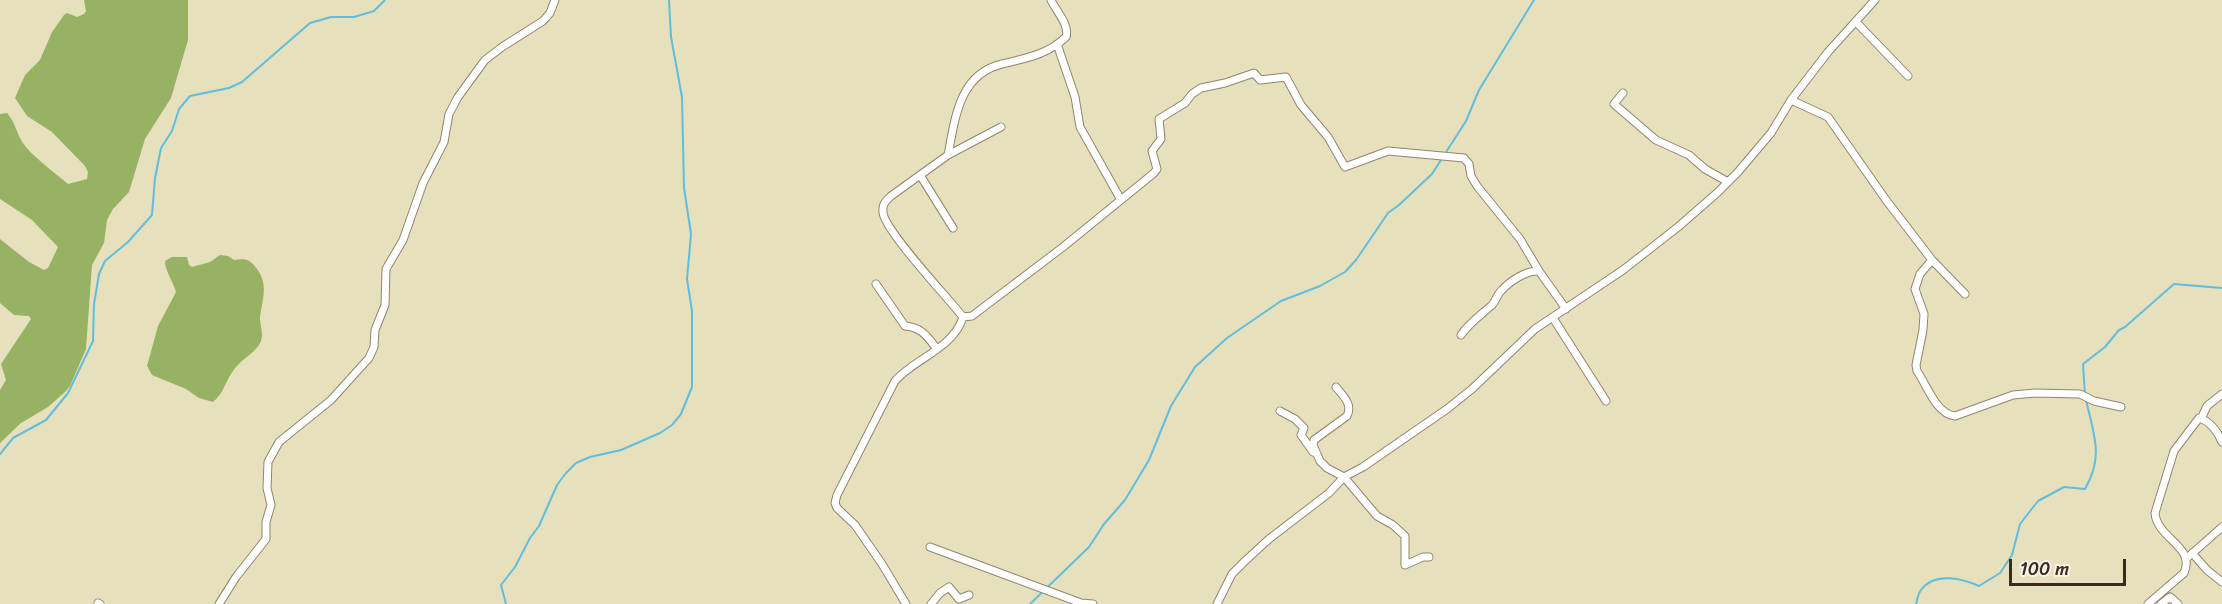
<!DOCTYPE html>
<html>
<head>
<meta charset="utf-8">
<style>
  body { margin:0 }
  #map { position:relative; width:2222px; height:604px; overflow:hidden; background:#e7e0bd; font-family:Sriracha,sans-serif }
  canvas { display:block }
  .scale { position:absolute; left:2009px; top:559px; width:117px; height:27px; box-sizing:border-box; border:3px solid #3b2a1e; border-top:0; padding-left:8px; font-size:18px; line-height:21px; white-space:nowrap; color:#3b2a1e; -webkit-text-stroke:4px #f7f3e8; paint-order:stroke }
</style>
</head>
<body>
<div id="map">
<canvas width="2222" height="604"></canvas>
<div class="scale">100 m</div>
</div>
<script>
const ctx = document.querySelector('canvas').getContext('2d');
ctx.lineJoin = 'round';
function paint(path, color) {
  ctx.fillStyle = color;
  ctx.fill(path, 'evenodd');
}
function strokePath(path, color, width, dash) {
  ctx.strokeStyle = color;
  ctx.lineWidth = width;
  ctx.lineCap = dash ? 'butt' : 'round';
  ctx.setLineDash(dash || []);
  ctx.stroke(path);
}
const forest = new Path2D(`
  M84,0H188V40L171,98L145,139L129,192L113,209L107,220L104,243L92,265L86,349L70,386L65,392L48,407L21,423L0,443V390L6,380L1,364L31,319L29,316L14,315L0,303V239L29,262L44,270L48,268L58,247L32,220L0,199V114L7,113C16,123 17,136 25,146C37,160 54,172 68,184L87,179L88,172L85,166L52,132L27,116L15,98L25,75L40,60L52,32L64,15L67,13L77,17L84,14L86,11Z
  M220,255L228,256L234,260C246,258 250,259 257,269C269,285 262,300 260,318C260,327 265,336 259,345C252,355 239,361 233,371C225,382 224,393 213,402L199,398L186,389L152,375L147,366L158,326L176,292C173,281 165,271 165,261L172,257H187L189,265L192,267L210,262Z`);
const stream = new Path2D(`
  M2085,395L2083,364L2105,347L2119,330L2125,327L2174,284L2222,288
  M0,454L13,438L46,420L68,393L93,341L94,304L99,274L105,261L128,242L152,215L155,178L161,148L172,131L179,109L190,96L229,88L242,82L310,23L331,17H354L374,11L385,0
  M506,604L501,585L515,567L530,538L539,526L557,485L566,473L576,463L590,457L621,450L660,433L672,425L681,414L692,387V311L687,279L691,234L684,188L682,97L671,37L669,0
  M1030,604L1089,547L1104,524L1125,500L1149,460L1171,406L1195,367L1227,338L1281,301L1320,286L1345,272L1356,260L1388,213L1399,205L1432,174L1466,121L1479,90L1534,0
  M1916,604C1917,600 1918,594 1921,590C1934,572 1961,578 1979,586L2000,573L2012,555L2020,524L2038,501L2064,487L2085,489C2104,456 2094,436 2086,400`);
const minor = new Path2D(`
  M1856,22L1908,76
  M1057,44L1075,97L1080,127L1121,200
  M1623,93L1614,104L1656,140L1689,155L1705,169L1728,182
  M1791,100L1828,117L1886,200L1932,260L1920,274L1915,289L1924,314L1923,330L1916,365L1917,371C1927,385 1936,414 1955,416L2013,395L2035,393L2080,394L2094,401L2121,407
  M948,155L1001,127
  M920,175L953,228
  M1932,260L1965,294
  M876,284L905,326C921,327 927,336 937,349
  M963,317C949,299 883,229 883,212C882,204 886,201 891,196L948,155C955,119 959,74 1002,64C1026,58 1047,55 1066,37C1070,25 1056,11 1051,0
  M1553,318L1606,401
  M1461,335C1469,323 1481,315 1492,305C1496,301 1497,294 1502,290C1510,281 1527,270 1539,271L1566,309
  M1336,387C1343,396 1353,404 1347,416L1314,440L1313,445L1320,461L1327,468L1344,477L1377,516L1393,525L1405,536V565L1423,557H1429
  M1280,411L1295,419L1304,428L1301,435L1313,452
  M2201,419L2207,406L2222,394
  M930,547L1081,603L1093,604
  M2192,553L2207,570L2222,582
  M2187,558L2222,527
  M98,603L100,604
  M219,604L236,577L266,539V522L271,505L267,488L268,462L279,442L331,400L369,358L374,347L375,330L385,305L386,269L403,240L423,183L444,142L449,114L458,97L485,60L502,47L543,21L550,13L555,0
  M906,604L882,564L855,525L837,508L835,503L837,495L895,381C914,359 954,348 963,317L972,316L1063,247L1154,173L1157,169L1152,151L1161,139L1159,119L1185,103L1192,94L1201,88L1225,83L1254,73L1260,80L1286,77L1301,105L1328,137L1345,167L1388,151L1464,158L1469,164L1471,176L1477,186L1520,239L1539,271
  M931,604L940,593L949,587L959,599L969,595
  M1217,604L1232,574L1245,561L1269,539L1329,493L1344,477L1363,467L1447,409L1472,389L1535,329L1623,270L1678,227L1717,193L1738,172L1771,133L1791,100L1828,52L1875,0
  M2148,604L2184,573C2196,546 2157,539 2155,513L2174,451L2199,418C2210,421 2218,432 2222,442
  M2161,604L2170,597L2178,604`);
paint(forest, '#98b263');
strokePath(stream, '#5fbede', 2);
strokePath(minor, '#91856e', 9);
strokePath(minor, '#fff', 7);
</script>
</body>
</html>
